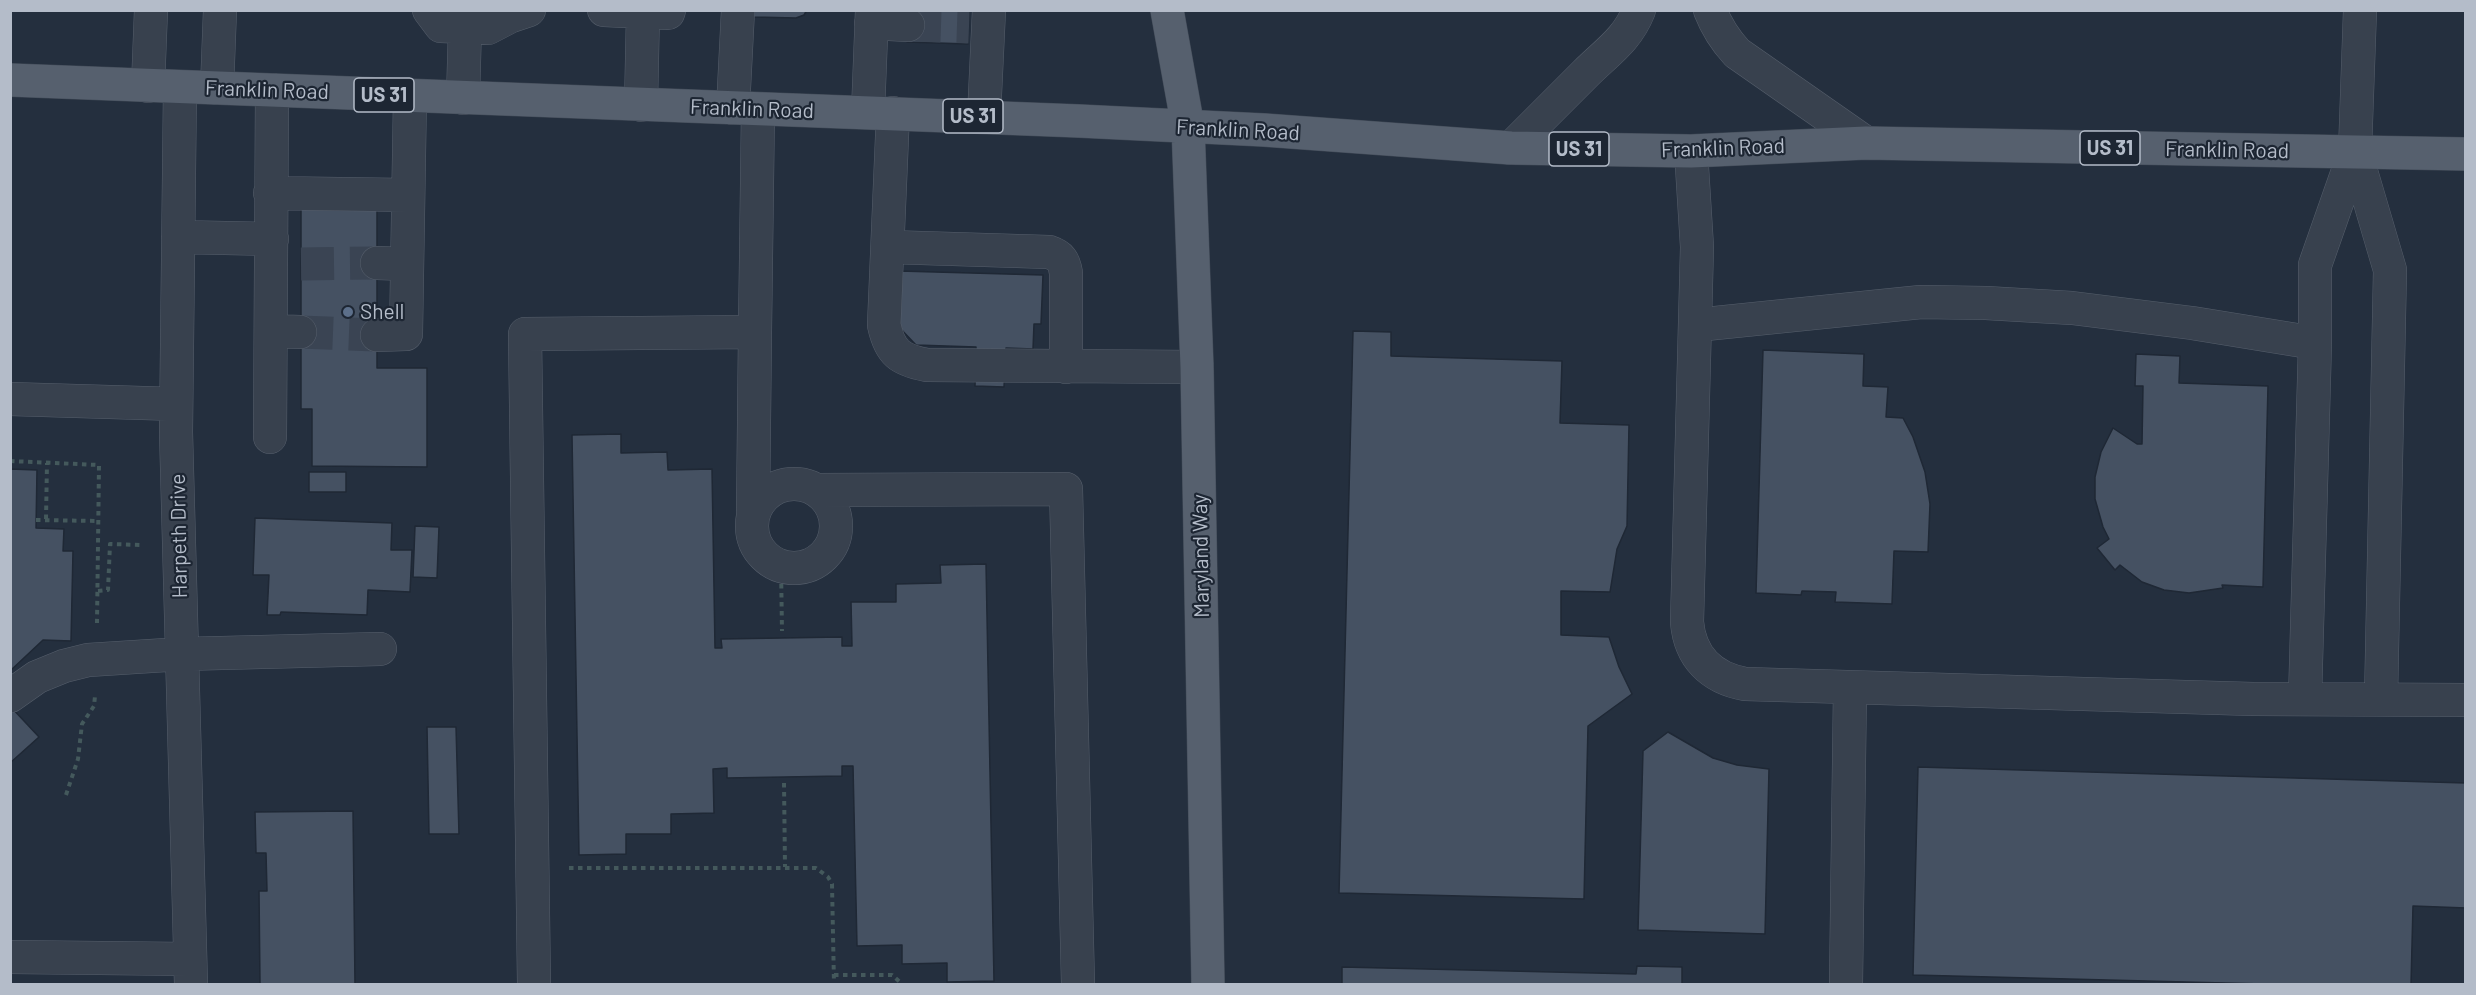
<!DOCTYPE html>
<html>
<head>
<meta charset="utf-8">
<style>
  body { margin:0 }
  #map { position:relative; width:2476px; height:995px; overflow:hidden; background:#242f3e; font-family:Barlow,sans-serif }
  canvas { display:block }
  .frame { position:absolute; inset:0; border:12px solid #b4bcc9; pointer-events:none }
</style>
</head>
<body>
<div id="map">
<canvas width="2476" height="995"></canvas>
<div class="frame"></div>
</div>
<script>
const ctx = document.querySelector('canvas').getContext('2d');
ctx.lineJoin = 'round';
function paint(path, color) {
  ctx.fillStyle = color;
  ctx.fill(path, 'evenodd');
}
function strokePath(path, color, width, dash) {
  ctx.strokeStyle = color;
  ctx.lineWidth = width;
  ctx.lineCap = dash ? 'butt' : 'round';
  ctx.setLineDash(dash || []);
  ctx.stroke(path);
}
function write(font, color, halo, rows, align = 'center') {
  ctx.font = font + ' Barlow,sans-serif';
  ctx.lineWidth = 4.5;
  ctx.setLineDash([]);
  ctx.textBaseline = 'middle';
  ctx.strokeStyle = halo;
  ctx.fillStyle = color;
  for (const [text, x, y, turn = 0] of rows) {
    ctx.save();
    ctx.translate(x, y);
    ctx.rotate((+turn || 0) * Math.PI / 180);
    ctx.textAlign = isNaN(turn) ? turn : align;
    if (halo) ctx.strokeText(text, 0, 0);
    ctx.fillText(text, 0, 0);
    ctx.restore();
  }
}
const building = new Path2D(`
  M745,10H807L804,15L796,18L754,17Z
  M908,10H969L968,44L907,42Z
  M301,199L377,200V368H427V467L312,466V409H301Z
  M899,271L1043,275L1041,324H1034L1033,349L1006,348L1004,387L975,386L976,347L916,345L897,325Z
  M1353,331L1391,332V356L1562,361L1560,423L1629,425L1627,526L1617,549L1610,592L1561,591V635L1609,637L1619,667L1632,694L1588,726L1584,899L1339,893Z
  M1763,350L1864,354L1863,386L1888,387L1886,417L1903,418L1913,437L1925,472L1930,504L1928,552L1894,551L1892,604L1835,602L1836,592L1802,591L1801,595L1756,593Z
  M2136,354L2180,356L2179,383L2268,386L2263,587L2222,585L2223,588L2189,593L2164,590L2142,582L2120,565L2115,570L2097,548L2109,539L2103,527L2095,499V477L2101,452L2113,428L2137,444H2142L2143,386H2135Z
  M621,434V453L667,452L668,470L712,469L715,648H722L721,639L842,637V646H852L851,602H896V584L941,583L940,565L986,564L994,981L947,982V963L902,964V945L857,946L853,766H842V776L727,778V768L713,769L714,813L671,814V834H626V854L579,855L572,435Z
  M10,469L37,470L36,528L64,529L63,551H73L71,641L43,640L10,671Z
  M309,472H346V492H309Z
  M255,518L392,523L391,550H412L410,592L368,590L367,615L281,612L280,615H267L269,575H253Z
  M415,526L439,527L437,578L413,577Z
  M10,706L39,737L10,763Z
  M427,727H456L459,834H429Z
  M1668,732L1713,758L1737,765L1769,769L1765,934L1638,930L1643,751Z
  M1918,767L2466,783V908L2413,906L2411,984H2264L1913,975Z
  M353,811L355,984H260L259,891H267L266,853H256L255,812Z
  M1637,966L1682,967V984H1342V967L1636,974Z`);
const minorTunnel = new Path2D(`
  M908,25L969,27
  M301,264L377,263
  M300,332L377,335`);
const path = new Path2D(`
  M10,461L99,465L97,623
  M46,519L47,463
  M36,520L99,521
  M781,566L782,631
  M98,591L108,590L110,544L142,545
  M784,783L785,867
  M66,795L78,759L82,724L94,706L95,696
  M569,868H816L828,877L832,884L834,984
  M834,975H892L902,984`);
const minor = new Path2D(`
  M429,10L441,26L488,28L511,16L529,10
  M604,10L668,13L669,10
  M1710,10C1717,28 1725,40 1737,53L1866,143
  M871,23L908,25
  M148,86L151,10
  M180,87L176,432L191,984
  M217,88L220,10
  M463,98L465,27
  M641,105L643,12
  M733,108L738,10
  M868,112L872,10
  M893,113L884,325C890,353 900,360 927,365L1197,367
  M984,116L989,10
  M1511,148C1536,123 1561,98 1586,73C1607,52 1627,40 1639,10
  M1691,151L1697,247L1687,622C1690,657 1711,678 1745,684L2253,699L2466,700
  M2355,151L2390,270L2381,699
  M270,193L408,195
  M178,237L272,239
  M889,247L1049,252C1061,256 1064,261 1066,273V367
  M377,263L407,264
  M1696,325L1921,302L1986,303L2072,308L2192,323L2315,343
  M271,331L300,332
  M755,332L758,109
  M377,335L406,334L410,96
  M10,399L176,404
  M270,437L272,90
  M752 526a42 42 0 1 1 84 0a42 42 0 1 1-84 0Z
  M816,490L1066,489L1078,984
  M10,696L37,677L64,666L88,660L182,654L380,649
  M2305,699L2315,343V265L2355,151L2360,10
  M10,957L189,959
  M534,984L525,334L755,332L753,514
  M1846,984L1850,688`);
const major = new Path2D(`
  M1167,10L1188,127L1197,367L1208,984
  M10,80L1079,121L1264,130L1511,148L1691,151L1866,143L2466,154`);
const markers = [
  [348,312,6,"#5c6f8a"]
];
const shields = [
  [384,95,60],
  [973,116,60],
  [2110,148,60],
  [1579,149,60]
];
const shieldNames = [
  ["US 31",384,95],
  ["US 31",973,116],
  ["US 31",2110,148],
  ["US 31",1579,149]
];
const streetNames = [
  ["Franklin Road",267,90,2],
  ["Franklin Road",752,109,2],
  ["Franklin Road",1238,130,3],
  ["Franklin Road",1723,148,-2],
  ["Franklin Road",2227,150,1],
  ["Harpeth Drive",179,536,-91],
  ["Maryland Way",1201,556,-91]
];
const poiNames = [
  ["Shell",360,312]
];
paint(building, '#455162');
strokePath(building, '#1f2835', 1.5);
strokePath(minorTunnel, '#3a4453', 33, [33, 16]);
strokePath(minor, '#565f6c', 34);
strokePath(major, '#414a57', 34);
strokePath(path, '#44595c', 4, [4.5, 4.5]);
strokePath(minor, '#38414e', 33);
strokePath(major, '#56606e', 33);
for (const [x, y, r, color] of markers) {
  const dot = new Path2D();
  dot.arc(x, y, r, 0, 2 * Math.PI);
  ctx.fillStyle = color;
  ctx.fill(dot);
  strokePath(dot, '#1d2633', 2);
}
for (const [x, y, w] of shields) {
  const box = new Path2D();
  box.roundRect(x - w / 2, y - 17, w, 34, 4.5);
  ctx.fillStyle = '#1d2633';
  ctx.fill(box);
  strokePath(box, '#b4bcc9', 1.5);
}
write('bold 20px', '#b4bcc9', null, shieldNames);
write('21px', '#b4bcc9', '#1d2633', streetNames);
write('21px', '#b4bcc9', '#1d2633', poiNames, 'left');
</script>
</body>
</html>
